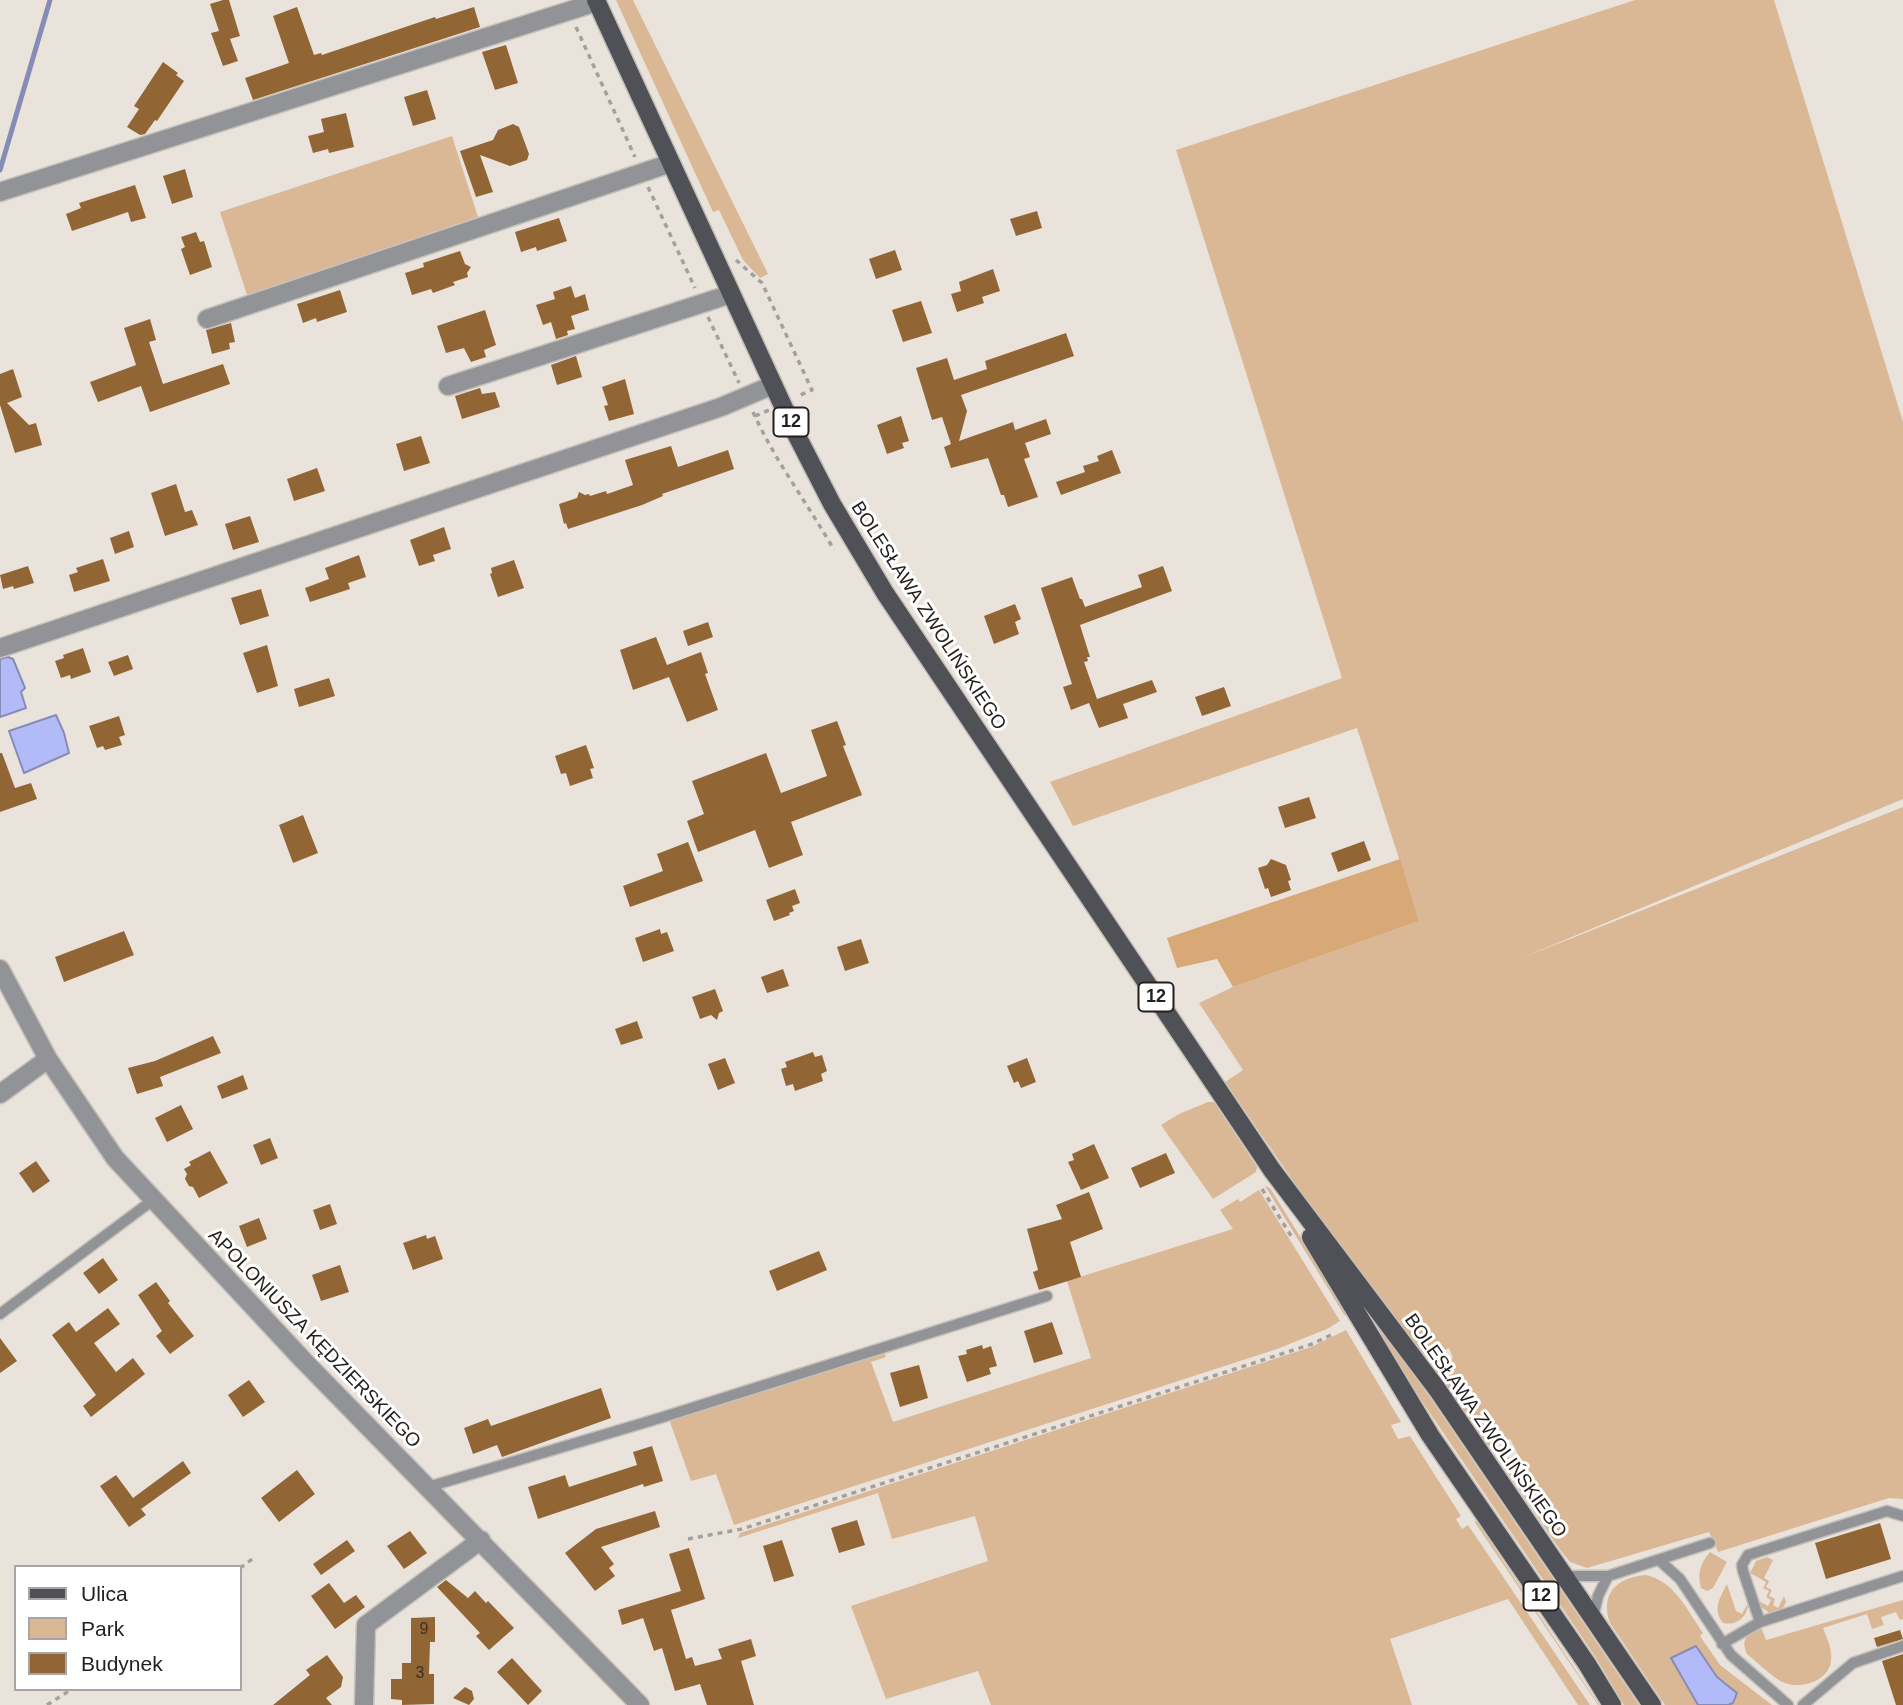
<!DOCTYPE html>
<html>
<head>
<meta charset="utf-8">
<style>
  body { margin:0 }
  #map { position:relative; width:1903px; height:1705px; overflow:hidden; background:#e9e3dc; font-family:Helvetica,sans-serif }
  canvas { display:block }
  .legend { position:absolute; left:14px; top:1565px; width:228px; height:126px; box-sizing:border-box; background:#fff; border:2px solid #a7a5a5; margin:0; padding:9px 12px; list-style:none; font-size:21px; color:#221f1d }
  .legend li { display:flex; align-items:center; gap:14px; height:35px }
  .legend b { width:35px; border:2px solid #a7a5a5 }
</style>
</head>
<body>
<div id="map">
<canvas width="1903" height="1705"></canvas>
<ul class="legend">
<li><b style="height:9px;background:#505156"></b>Ulica</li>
<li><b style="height:19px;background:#dab896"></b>Park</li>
<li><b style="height:19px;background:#926535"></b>Budynek</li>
</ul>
</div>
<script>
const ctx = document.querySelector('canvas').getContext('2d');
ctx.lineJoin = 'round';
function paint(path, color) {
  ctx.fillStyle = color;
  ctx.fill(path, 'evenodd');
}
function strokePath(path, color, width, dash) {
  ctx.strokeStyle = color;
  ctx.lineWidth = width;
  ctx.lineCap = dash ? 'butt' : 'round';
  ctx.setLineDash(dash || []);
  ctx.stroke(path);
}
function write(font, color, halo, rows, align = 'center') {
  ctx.font = font + ' Helvetica,sans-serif';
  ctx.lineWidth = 6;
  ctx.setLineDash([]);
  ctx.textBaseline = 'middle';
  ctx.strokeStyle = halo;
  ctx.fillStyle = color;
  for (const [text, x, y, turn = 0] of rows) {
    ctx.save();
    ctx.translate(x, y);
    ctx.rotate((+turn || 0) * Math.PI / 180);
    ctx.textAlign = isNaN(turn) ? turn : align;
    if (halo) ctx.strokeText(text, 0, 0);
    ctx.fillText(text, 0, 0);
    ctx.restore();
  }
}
const green = new Path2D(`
  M616,0H633L768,274L760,278L743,260L719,210L713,212Z
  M1635,0H1774L1903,422V799L1519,959L1903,807V1499L1889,1498L1718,1552L1709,1532L1587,1568L1570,1562L1561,1551L1501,1463L1502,1461L1518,1454L1510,1439L1492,1446L1488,1445L1433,1371L1434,1367L1453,1358L1449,1348L1427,1358L1423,1357L1347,1259L1225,1082L1243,1070L1199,1003L1233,987L1419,921L1357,728L1073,826L1050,782L1342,678L1176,150Z
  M452,136L478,217L247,295L220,212Z
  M1208,1102H1214L1257,1167L1256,1172L1213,1199L1161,1125L1179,1114Z
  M1265,1186L1270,1188L1324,1275L1323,1276L1346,1313L1345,1316Z
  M1259,1190L1340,1321L1327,1329L1277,1349L734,1525L716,1474L691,1481L669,1419L884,1351L886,1357L871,1362L893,1422L1091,1358L1067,1281L1233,1229L1220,1210L1238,1199L1240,1202Z
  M1362,1307L1416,1377L1639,1705H1624L1595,1656L1398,1366Z
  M1346,1330L1401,1422L1391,1425L1398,1439L1410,1436L1461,1516L1456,1519L1462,1529L1468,1525L1590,1705H1578L1508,1599L1390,1639L1412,1705H991L978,1671L886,1699L851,1606L988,1561L975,1516L892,1539L878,1493L738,1538L740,1533L1311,1347Z
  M1474,1521L1477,1522L1599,1705H1598Z
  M1710,1552L1727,1562L1713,1588L1707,1591L1701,1588C1697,1573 1700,1564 1710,1552Z
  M1767,1557L1773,1560L1764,1578L1769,1581L1766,1587L1772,1590L1769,1596L1775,1599L1773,1605L1778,1608L1784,1596L1786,1602L1782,1610L1770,1613L1761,1607L1757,1600L1768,1606L1771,1600L1766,1597L1769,1591L1763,1588L1766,1582L1750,1573L1756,1561Z
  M1645,1575C1674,1580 1687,1610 1703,1633L1700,1636L1720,1665L1772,1705H1665L1610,1623C1600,1594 1616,1578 1645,1575Z
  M1727,1584L1736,1611L1742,1614L1748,1603C1748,1617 1737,1626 1723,1623C1712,1609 1720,1598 1727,1584Z
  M1903,1600V1619L1900,1620L1896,1612L1881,1617L1884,1625L1872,1629L1867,1614L1823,1628C1826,1636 1831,1646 1831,1655C1834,1680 1801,1691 1782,1682C1770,1675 1758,1663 1747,1654C1740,1639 1748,1633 1761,1627L1766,1640Z`);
const forest = new Path2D(`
  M1400,859L1419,921L1233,987L1217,959L1177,968L1167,938Z`);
const water = new Path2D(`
  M8,657L13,659L25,688L21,692L26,708L0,717V659Z
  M56,715L64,733L69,753L24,773L9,731Z
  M1696,1646L1717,1677L1737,1693L1733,1703L1728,1705H1698L1671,1658Z`);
const stream = new Path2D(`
  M0,170L50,0`);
const building = new Path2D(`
  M223,0H229L240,36L230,39L238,61L223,66L211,33L219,31L210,4Z
  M297,7L314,55L321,53L322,55L435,17L436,19L474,7L480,27L253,100L245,78L289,63L273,16Z
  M506,45L518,83L495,90L482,52Z
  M163,62L178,73L176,75L184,81L157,121L155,120L145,134L140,135L127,127L139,109L134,106Z
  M427,90L436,119L413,126L404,97Z
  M346,113L354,147L329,153L328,149L313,153L308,136L324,132L321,119Z
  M513,124L519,127L529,154L527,160L510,166L480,155L493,192L476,197L460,151L493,140L498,130Z
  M185,169L193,197L172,204L163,176Z
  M135,185L146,218L131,222L128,212L72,231L66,214L81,208L79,203Z
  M1037,211L1042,228L1016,236L1010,219Z
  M559,218L567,241L537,251L536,247L521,252L515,232Z
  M196,232L200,242L204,241L212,267L190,275L181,249L185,247L181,237Z
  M895,250L902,270L876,279L869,259Z
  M460,251L465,264L471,267L467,273L468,277L453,282L455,285L433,293L431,289L412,295L405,273L424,267L423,263Z
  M993,269L1000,291L982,297L984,303L957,312L951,294L961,291L959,282Z
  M571,286L575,298L585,294L589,310L571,316L575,329L567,331L568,335L556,339L551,322L543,325L536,305L555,299L553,292Z
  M340,290L347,312L317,322L316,318L303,323L297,304Z
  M921,301L932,333L903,342L892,310Z
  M485,310L496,345L484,350L486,357L471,362L464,348L446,353L437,326Z
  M150,319L156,340L149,342L163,384L223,364L230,384L150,412L141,386L98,402L90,382L136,365L124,328Z
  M231,323L235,342L229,343L230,349L212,354L206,330Z
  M1066,333L1074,356L961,395L967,411L959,441L1013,422L1015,430L1046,419L1051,434L1025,443L1030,457L1024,459L1038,497L1008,507L1004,495H1001L988,458L951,468L944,447L951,444L942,417L932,420L916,368L947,358L954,380L987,369L985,361Z
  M576,356L582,377L557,385L551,365Z
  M13,369L22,397L7,403L29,425L36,423L42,445L15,453L0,405V374Z
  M625,379L634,414L609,421L604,406L608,405L602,387Z
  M480,388L482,394L495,392L500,407L462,419L455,396Z
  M901,416L909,441L902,443L904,448L887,454L877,425Z
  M421,436L430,463L404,471L396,444Z
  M671,446L678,467L728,450L734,469L662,494L663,496L642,505L568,529L566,523L564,524L559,504L577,498L579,492L585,495L589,494L590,496L606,491L607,494L633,485L625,460Z
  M1112,450L1121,473L1061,495L1056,482L1085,472L1083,466L1099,461L1097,456Z
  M317,468L325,491L294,501L287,479Z
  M176,484L185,512L192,510L198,525L165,536L151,493Z
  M250,516L259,542L233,550L225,524Z
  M444,527L451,549L433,555L435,561L419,566L410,540Z
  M129,531L134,547L115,554L110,538Z
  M359,555L366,577L348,583L350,589L310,602L305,588L329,579L325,568Z
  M103,559L110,581L74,592L69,575L78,572L76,568Z
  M514,560L524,588L498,597L490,574L492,573L491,568Z
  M28,566L34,583L14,589L13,586L3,589L0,575Z
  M1163,566L1172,591L1080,625L1090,657H1087L1088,661L1084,662L1097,699L1152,680L1157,692L1123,704L1128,718L1099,728L1089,703L1071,710L1063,687L1072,684L1041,588L1072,577L1080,599H1082L1085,607L1142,587L1138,575Z
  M261,589L269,616L240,625L231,598Z
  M1015,604L1021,619L1015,622L1019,634L994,644L984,616Z
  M708,622L713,637L688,646L683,631Z
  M656,637L667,665L701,652L708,673L705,674L718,710L687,722L669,677L633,690L620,650Z
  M267,645L278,686L257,693L243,653Z
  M83,648L91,672L71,679L70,675L61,678L55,661L64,658L63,655Z
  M128,655L133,669L114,676L108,662Z
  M329,678L335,696L299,707L294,689Z
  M1224,687L1231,706L1202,716L1195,697Z
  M119,716L125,735L119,737L122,745L105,750L103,746L97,748L89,726Z
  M837,721L846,745L843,746L862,795L791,822L803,855L769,868L755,830L698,852L687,821L704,814L692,781L766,753L781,793L827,776L811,730Z
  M586,745L594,768L590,769L593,778L570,786L566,773L561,774L555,756Z
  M0,753H2L15,788L31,783L37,799L0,812Z
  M1309,797L1316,818L1285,828L1278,807Z
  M303,815L318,853L293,863L279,825Z
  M1364,841L1371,860L1338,872L1331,853Z
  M688,842L703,881L630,907L623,886L663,871L657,854Z
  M1271,859L1286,865L1291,880L1288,881L1291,890L1271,897L1268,888L1265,889L1258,868L1267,865Z
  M795,889L800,903L792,906L794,911L789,913L790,915L774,921L766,900Z
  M660,929L661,934L667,932L674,951L643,962L635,938Z
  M124,931L134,955L64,982L55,957Z
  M861,939L869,963L845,971L837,947Z
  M783,969L789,986L767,993L761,977Z
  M715,989L723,1011L719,1013L717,1020L711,1015L700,1019L692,997Z
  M637,1021L643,1038L621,1045L615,1029Z
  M213,1036L221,1053L160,1077L163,1086L137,1094L128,1068L155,1061Z
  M813,1052L815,1057L822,1055L827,1071L821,1074L823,1081L795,1091L793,1084L786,1086L781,1069L787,1067L785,1062Z
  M725,1058L735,1083L718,1090L708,1064Z
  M1027,1058L1036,1082L1021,1088L1018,1081L1014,1083L1007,1066Z
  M243,1075L248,1089L222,1099L217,1086Z
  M181,1105L193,1129L167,1142L155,1118Z
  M270,1138L278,1158L261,1165L253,1145Z
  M1094,1144L1109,1178L1081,1190L1068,1162L1074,1160L1072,1154Z
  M210,1151L228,1183L199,1198L193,1187L189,1186L185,1179L187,1174L184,1169L191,1165L189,1162Z
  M1166,1153L1175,1173L1140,1188L1131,1168Z
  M36,1161L50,1181L33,1193L19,1173Z
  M1089,1192L1103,1229L1070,1242L1081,1277L1039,1290L1033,1272L1038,1270L1027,1229L1062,1219L1056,1205Z
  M330,1204L337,1224L320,1230L313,1210Z
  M259,1218L267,1239L247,1247L239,1226Z
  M426,1235L427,1239L435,1236L443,1259L413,1270L403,1243Z
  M819,1251L827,1270L777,1291L769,1271Z
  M103,1258L118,1280L99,1294L83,1273Z
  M340,1265L349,1292L321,1301L312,1275Z
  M156,1282L170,1301L168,1303L194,1336L170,1354L156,1336L162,1331L138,1295Z
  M108,1308L120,1324L94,1343L116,1372L133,1358L145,1374L91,1417L83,1406L96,1395L52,1335L69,1322L76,1332Z
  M1052,1322L1063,1354L1034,1363L1024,1331Z
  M0,1338L17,1361L0,1373Z
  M982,1345L983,1349L991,1346L997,1366L989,1368L991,1374L967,1382L958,1356L967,1354L966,1350Z
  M919,1365L928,1398L900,1407L890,1373Z
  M249,1380L265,1402L243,1417L228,1395Z
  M601,1388L611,1418L502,1457L497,1445L473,1454L464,1428L488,1419L491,1426Z
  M652,1446L663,1481L644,1487L643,1484L538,1519L528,1487L565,1475L569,1487L637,1465L633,1452Z
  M183,1461L191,1473L141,1509L146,1515L129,1527L100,1486L116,1475L133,1498Z
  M297,1470L315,1494L279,1522L261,1498Z
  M655,1511L660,1527L601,1547L614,1564L609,1568L615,1576L595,1591L565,1553L596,1529Z
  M857,1520L865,1545L839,1553L831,1528Z
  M1880,1523L1891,1559L1826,1579L1815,1543Z
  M410,1531L427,1553L404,1569L387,1546Z
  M347,1540L355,1551L321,1575L313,1564Z
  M782,1540L794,1576L774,1582L763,1546Z
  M689,1548L705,1599L671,1610L686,1659L692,1657L695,1666L722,1659L718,1649L751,1639L756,1656L741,1661L754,1705H707L700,1684L675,1691L662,1648L654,1651L643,1618L622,1625L618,1610L681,1591L669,1554Z
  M446,1580L468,1598L475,1591L486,1603L488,1601L514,1628L489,1650L476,1636L480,1633L437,1587Z
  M329,1583L344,1603L356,1595L365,1607L335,1629L311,1596Z
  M435,1617V1642H430L429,1674H434V1704L402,1705V1700L391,1699V1679H402V1663H411V1618Z
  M1900,1630L1903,1639L1877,1647L1874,1638Z
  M1903,1654V1705H1896L1882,1661Z
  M327,1655L343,1677L341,1687L326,1698L332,1705H273L310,1675L306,1670Z
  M512,1658L542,1691L528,1705L497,1672Z
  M465,1687L472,1691L474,1699L469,1705L453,1698Z`);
const path = new Path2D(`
  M576,27L635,157
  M648,187L695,288
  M736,260L762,283L812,390L798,396
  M708,317L739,383
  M753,412C775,461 808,504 834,550
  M755,416L769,410
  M1262,1189L1293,1239
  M688,1539L742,1529L1312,1344L1331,1335
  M240,1568L255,1557
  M47,1705L72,1689`);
const service = new Path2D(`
  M0,1314L153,1200
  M428,1487L660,1418L1047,1296
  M1659,1560L1680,1579L1731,1655L1788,1705
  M1565,1576H1608L1710,1543
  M1593,1618L1598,1596L1608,1576
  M1760,1622L1743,1571L1742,1565L1748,1555L1887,1511L1903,1516
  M1722,1644L1760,1622L1903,1576
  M1803,1705L1853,1663L1903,1646`);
const minor = new Path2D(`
  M0,192L597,2
  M207,319L671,163
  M448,386L731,294
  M0,648L721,407L773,385
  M0,969L48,1059L115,1158L303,1360L640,1705
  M0,1094L48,1059
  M364,1705L366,1625L481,1540`);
const primary = new Path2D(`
  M596,0L795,432L832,504L885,593L1272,1170L1437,1389L1652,1705
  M1311,1237L1430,1435L1587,1664L1612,1705`);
const numberNames = [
  ["9",424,1630],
  ["3",420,1674]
];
const shields = [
  [791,422,35],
  [1156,997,35],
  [1541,1596,35]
];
const shieldNames = [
  ["12",791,422],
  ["12",1156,997],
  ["12",1541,1596]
];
const streetNames = [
  ["BOLESŁAWA ZWOLIŃSKIEGO",928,616,57],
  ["APOLONIUSZA KĘDZIERSKIEGO",314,1339,46],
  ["BOLESŁAWA ZWOLIŃSKIEGO",1485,1426,55]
];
paint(green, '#dab896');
paint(forest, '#d8a876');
paint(water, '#b2bbf8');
strokePath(water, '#878cb6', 2);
strokePath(stream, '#878cb6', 5);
paint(building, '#926535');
strokePath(service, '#c5c0ba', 13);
strokePath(minor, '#c5c0ba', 21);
strokePath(primary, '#c5c0ba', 21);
strokePath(path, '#a5a09b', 3.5, [5, 5]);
strokePath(service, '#929396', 10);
strokePath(minor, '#929396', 18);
strokePath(primary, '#505156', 18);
write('16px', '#3e3023', null, numberNames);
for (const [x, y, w] of shields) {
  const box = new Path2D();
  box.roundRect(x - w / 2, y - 14.5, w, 29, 5);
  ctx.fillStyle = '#fff';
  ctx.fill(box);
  strokePath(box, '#221f1d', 2);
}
write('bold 18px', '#221f1d', null, shieldNames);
write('19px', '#221f1d', '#fff', streetNames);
</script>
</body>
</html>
